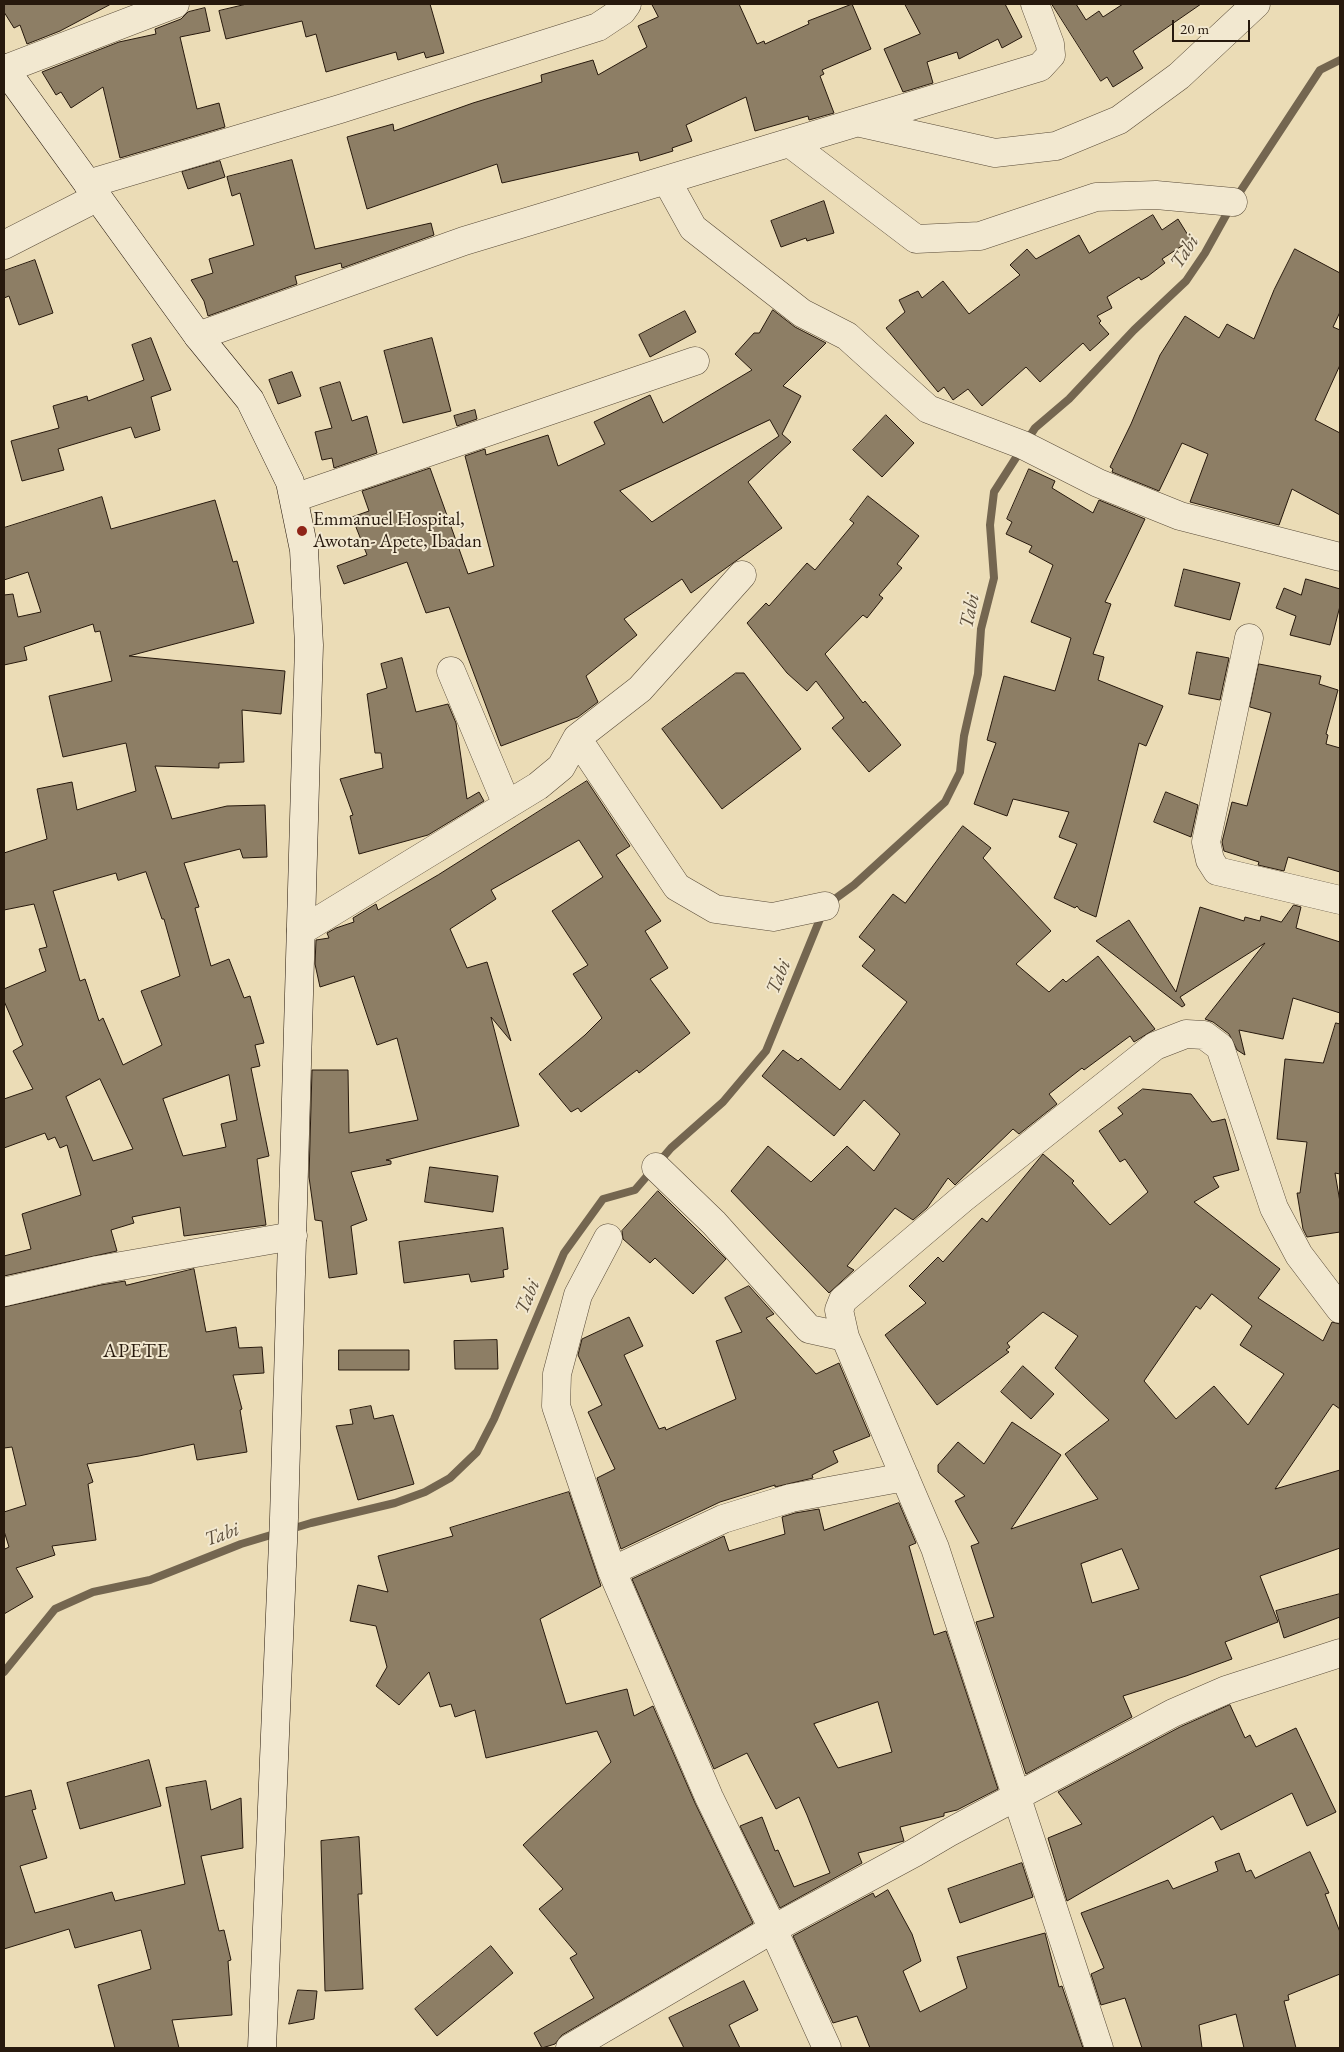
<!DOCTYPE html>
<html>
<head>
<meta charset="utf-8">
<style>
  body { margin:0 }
  #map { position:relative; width:1344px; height:2052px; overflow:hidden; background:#ebdcb6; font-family:"EB Garamond",serif }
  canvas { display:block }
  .frame { position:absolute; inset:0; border:5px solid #27190d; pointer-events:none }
  .scale { position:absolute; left:1172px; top:20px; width:78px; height:22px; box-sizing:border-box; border:2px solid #27190d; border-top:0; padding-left:6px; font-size:15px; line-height:18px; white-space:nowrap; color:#27190d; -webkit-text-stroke:4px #f2e8d0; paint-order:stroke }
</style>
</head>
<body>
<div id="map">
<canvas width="1344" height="2052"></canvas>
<div class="frame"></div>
<div class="scale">20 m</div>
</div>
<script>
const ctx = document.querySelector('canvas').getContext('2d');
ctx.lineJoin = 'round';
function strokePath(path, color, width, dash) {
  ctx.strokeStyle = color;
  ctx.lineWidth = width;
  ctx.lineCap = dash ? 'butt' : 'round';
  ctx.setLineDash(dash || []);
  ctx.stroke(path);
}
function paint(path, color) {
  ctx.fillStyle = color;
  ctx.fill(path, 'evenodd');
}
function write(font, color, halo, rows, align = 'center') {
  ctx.font = font + ' "EB Garamond",serif';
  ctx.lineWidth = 4;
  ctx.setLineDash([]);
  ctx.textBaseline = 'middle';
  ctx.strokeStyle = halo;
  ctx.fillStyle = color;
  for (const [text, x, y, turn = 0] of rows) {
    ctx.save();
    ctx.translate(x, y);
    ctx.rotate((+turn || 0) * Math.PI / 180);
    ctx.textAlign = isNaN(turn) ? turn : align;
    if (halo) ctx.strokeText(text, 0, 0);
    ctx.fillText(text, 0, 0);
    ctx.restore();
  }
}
const stream = new Path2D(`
  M1236,198L1320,70L1340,60
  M828,904L854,885L945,802L960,772L964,736L978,674L981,629L994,578L990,525L994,492L1035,428L1069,399L1134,330L1186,281L1205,253L1230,208
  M4,1672L55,1609L93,1592L150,1580L241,1544L311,1523L395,1503L425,1492L450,1478L477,1452L494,1419L564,1253L603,1199L635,1190L671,1148L723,1102L766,1051L822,914`);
const building = new Path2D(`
  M4,4H111L60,31L27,44L20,25L14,28L4,12Z
  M247,4H430L444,53L426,58L424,52L398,60L396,52L326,72L316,34L306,37L302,21L226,39L219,11Z
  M652,4H739L757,44L764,41L765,44L809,24L808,21L852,4L871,49L822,70L824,74L820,76L834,113L809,120L808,116L755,131L746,97L686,125L692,141L672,148L673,151L640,161L638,152L502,183L497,164L367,209L347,137L393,124L394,131L473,103L542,82L541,75L593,60L598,75L647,47L638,26L658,17Z
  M905,4H1005L1022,37L1002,48L998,39L959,59L957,52L927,62L933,83L903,92L884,49L920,34Z
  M1052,4H1076L1086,20L1099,11L1103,17L1123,4H1201L1133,51L1143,68L1113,87L1107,77L1101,81Z
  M205,8L210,31L180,37L197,109L219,103L225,127L120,158L103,87L71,108L61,92L56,95L42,72L119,42L156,34L155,29L181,19L188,12Z
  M292,160L315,249L431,223L434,235L342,268L341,263L295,276L297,284L208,316L204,301L191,280L213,273L209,259L254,245L240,193L232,196L227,177Z
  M220,161L225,177L188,189L182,172Z
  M824,201L834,233L807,241L806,238L781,247L771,221Z
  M1153,215L1162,230L1178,219L1191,240L1162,259L1165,263L1148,276L1141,280L1139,277L1107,297L1112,308L1097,316L1101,321L1099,323L1109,334L1090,351L1083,343L1040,382L1026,367L982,406L968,389L953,400L944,387L938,392L886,328L905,312L899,300L918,291L922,298L943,281L969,314L1020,275L1010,265L1027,249L1036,259L1079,235L1089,253Z
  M1295,249L1340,273V312L1333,327L1340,330V365L1315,420L1340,433V515L1292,489L1279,525L1190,502L1208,454L1182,443L1159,491L1112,472L1113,469L1110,467L1131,424L1160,355L1185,316L1219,338L1227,324L1254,339L1274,290Z
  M35,260L53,313L19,325L9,296L4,298V271Z
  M773,310L795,327L826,343L783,386L801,396L782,434L791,442L748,482L782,528L691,593L682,579L624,619L637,635L586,676L598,702L578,717L501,746L449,607L426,613L407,562L344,584L337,566L367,555L352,517L369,511L362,491L430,468L468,574L494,566L465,456L485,449L486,455L548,435L558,466L605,444L594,422L650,395L663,423L752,370L735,354L754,333H759ZM770,420L779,436L652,522L620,491Z
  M685,311L696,332L650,357L639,335Z
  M151,338L171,390L151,397L160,430L135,438L131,427L58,449L64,470L22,481L11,441L59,428L53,406L87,396L88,401L144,380L132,345Z
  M432,338L451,411L403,423L384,351Z
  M292,372L301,396L278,404L269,380Z
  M340,382L352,421L367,416L377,453L334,468L332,458L322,460L315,432L332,428L320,388Z
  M475,410L477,419L457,426L454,416Z
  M886,415L914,443L882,477L853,450Z
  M1029,469L1055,481L1052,488L1093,513L1099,500L1145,519L1105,602L1111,604L1093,654L1104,657L1098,680L1163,706L1146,746L1139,743L1096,917L1080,910L1077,906L1075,908L1054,898L1077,844L1059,837L1069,812L1013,799L1007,816L974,804L996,743L987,740L1004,676L1055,691L1071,638L1031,622L1053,565L1029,552L1032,546L1006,534L1012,522L1007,519Z
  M868,496L919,536L897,564L902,568L879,595L883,598L867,618L863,615L825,654L863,703L865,701L901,745L869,772L832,728L844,718L816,681L807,691L787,673L747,623L766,603L769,606L807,563L815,570L854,523L850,520Z
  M102,497L111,529L215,500L233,562L237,561L254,623L129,656L285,671L281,714L242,710L244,762L219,763V768L155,766L172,819L227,806L265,805L267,857L243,858L240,849L184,863L199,907L195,908L211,966L229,959L244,998L250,996L264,1043L255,1045L260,1066L251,1068L269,1156L257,1159L266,1225L184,1236L180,1207L132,1217L134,1223L111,1230L117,1251L4,1276V1256L31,1249L22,1214L81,1195L67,1145L60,1148L55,1137L48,1140L45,1133L4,1148V1099L33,1089L13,1051L23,1045L4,1001V989L46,971L39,949L47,947L34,904L4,910V853L47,839L37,789L72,782L77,810L136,791L126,743L63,757L49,696L112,681L100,631L95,632L93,624L24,647L27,660L4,665V595L13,594L18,617L41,612L28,572L4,580V528ZM146,872L162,919H164L180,976L141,991L162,1045L123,1065L103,1018L99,1021L85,979L80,981L53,891L116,873L118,880ZM229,1075L237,1120L221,1124L226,1147L183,1156L163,1099ZM100,1079L133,1149L93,1161L66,1097Z
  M1184,569L1240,583L1230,620L1175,606Z
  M1306,579L1340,589V606L1330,645L1290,635L1296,616L1276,608L1284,588L1301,595Z
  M1197,652L1229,658L1220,700L1189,694Z
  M402,658L416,712L448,704L456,723L467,799L479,792L484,801L428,835L359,854L350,816L353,815L340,779L383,768L381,753H375L367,694L387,688L381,664Z
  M1259,664L1321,676L1319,684L1338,690L1326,734L1328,735L1326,744L1340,748V872L1288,857L1284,871L1258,865L1259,862L1224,851L1222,842L1232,802L1247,806L1271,713L1250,707Z
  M736,673H744L801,749L722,809L662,729Z
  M587,781L630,846L616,855L661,921L645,931L668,968L650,979L690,1033L639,1073L637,1070L581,1112L578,1108L571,1112L539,1074L585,1035L602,1018L573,974L588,965L552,911L603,877L579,840L491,890L496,899L450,929L467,968L487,962L511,1041L491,1017L519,1126L386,1160L391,1161V1164L351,1172L367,1220L351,1226L357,1274L329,1278L322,1221L315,1220L309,1177L312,1070H348L349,1133L418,1120L397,1038L377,1045L354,976L320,987L315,964L316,940L329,938L327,933L336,928L354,922L353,918L376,904L378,910L438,875Z
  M1166,792L1198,805L1191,837L1154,822Z
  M963,826L991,848L983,858L1051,931L1016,964L1049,992L1063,979L1066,982L1098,956L1155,1029L1134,1042L1130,1036L1084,1070L1082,1068L1049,1094L1057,1104L1019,1134L1013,1129L955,1185L948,1178L927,1208L913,1220L895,1208L847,1266L854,1270L829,1293L731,1191L768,1146L811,1182L847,1146L874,1171L900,1134L864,1100L834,1136L762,1076L783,1050L798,1061L801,1058L840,1090L907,1002L862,966L875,950L859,937L893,894L905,903Z
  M1294,905L1301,907L1296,928L1340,942V1013L1293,998L1283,1039L1239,1030L1245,1055L1237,1050L1229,1034L1213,1022L1205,1019L1265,943L1180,997L1185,1005L1182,1007L1096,941L1129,920L1176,992L1200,907L1244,921L1245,917L1260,921L1261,916L1281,922Z
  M1336,1023L1340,1024V1174L1335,1173L1340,1202V1232L1307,1237L1303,1229L1297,1193H1300L1307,1142L1277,1139L1285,1059L1323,1063Z
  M1143,1089L1191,1094L1212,1122L1225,1119L1239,1170L1213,1177L1219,1187L1194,1202L1280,1269L1258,1298L1323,1341L1332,1322L1340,1324V1409L1333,1404L1275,1489L1340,1470V1548L1260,1576L1278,1622L1225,1642L1232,1659L1186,1676L1123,1696L1132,1717L1026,1774L976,1622L994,1617L971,1546L979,1543L955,1501L965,1496L938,1472V1465L958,1442L984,1464L1012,1422L1061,1455L1011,1529L1098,1499L1065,1454L1109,1420L1055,1368L1078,1336L1043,1312L1007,1343L1010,1347L1006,1350L1009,1352L937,1405L885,1335L926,1303L909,1286L938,1257L943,1262L982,1218L987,1222L1043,1154L1074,1181L1072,1183L1110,1225L1148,1192L1125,1159L1120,1162L1099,1131L1123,1114L1118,1108ZM1212,1294L1252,1326L1240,1345L1284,1374L1248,1425L1214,1386L1176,1419L1144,1381L1196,1306L1200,1309ZM1122,1549L1139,1589L1092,1603L1081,1564Z
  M430,1167L498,1176L493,1212L425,1202Z
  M658,1191L726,1259L693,1294L655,1258L650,1263L623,1239L622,1231Z
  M503,1228L508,1269L503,1270L504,1277L471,1282L469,1274L404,1283L399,1242Z
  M194,1269L206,1332L236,1327L239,1348L262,1347L264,1373L233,1375L242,1409L240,1410L247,1452L197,1460L194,1444L139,1456L87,1464L93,1482L88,1484L96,1540L52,1546L55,1555L16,1568L33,1597L4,1614V1547L5,1549L9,1547L4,1531V1512L26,1505L12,1447L4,1448V1307L101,1285L125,1281L126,1285Z
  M749,1286L774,1314L766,1318L816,1374L839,1363L870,1436L833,1451L838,1462L812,1475L813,1478L775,1487V1485L720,1502L621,1549L597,1478L615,1469L588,1412L602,1405L578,1355L582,1339L629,1317L643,1346L624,1355L659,1429L665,1427L666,1430L736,1399L716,1341L742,1332L725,1298Z
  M497,1340L498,1369H455L454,1341Z
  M339,1350H409V1370H339Z
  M1023,1366L1054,1394L1031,1419L1001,1392Z
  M371,1406L374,1419L393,1415L414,1484L358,1500L336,1426L353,1424L350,1410Z
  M569,1492L601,1586L540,1619L566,1704L627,1689L634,1716L653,1706L695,1803L753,1923L562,2035L555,2044L542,2048L534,2033L594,1998L570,1958L577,1954L539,1909L563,1889L523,1845L611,1762L597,1731L486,1758L475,1710L455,1717L451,1704L440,1707L429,1672L399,1705L376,1686L387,1667L376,1626L350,1621L358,1585L388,1592L378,1556L453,1536L450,1528Z
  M899,1503L916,1543L909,1546L934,1635L946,1631L998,1789L957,1810L944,1813V1816L900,1827L904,1841L858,1853L862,1863L780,1908L740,1826L762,1817L775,1851L778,1850L794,1887L830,1873L807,1815L799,1797L776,1809L747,1753L714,1769L632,1579L724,1536L729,1551L785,1534L782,1517L795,1513L819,1509L824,1530ZM878,1702L892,1752L838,1768L814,1724Z
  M1340,1594V1617L1284,1638L1276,1611Z
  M1230,1705L1245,1738L1250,1735L1256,1747L1296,1728L1336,1812L1307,1826L1292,1793L1221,1830L1213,1816L1067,1901L1048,1838L1082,1824L1058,1792L1180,1727Z
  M149,1760L161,1806L80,1829L67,1783Z
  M206,1781L211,1810L241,1798L243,1848L201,1856L219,1931L224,1930L231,1960L228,1961L232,2015L172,2020L179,2048H115L98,1985L151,1969L141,1930L75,1948L69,1929L4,1949V1797L31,1790L36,1809L32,1810L47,1858L20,1866L35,1913L112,1892L115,1901L185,1884L166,1788Z
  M359,1837L362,1894H358L363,1989L325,1991L321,1841Z
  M1310,1852L1329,1893L1325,1894L1340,1932V1974L1288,1995L1289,2000L1284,2001L1296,2048H1244L1236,2014L1199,2025L1202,2048H1142L1125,1998L1101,2005L1091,1974L1104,1968L1081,1913L1168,1880L1173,1889L1218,1871L1215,1862L1239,1853L1246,1872L1251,1870L1255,1878Z
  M1022,1863L1033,1897L960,1923L948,1889Z
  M888,1890L912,1934L921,1961L903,1971L920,2012L967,1988L957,1957L1045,1933L1059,1987L1062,1986L1083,2048H870L857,2016L833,2023L793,1936L873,1893L875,1897Z
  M491,1946L513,1973L437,2036L415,2009Z
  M744,1981L758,2010L729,2025L740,2048H684L669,2018Z
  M298,1990L317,1991L314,2019L289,2024Z`);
const minor = new Path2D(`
  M5,69L175,4
  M861,123L995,153L1056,146L1119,120L1179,76L1256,4
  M791,144L916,239L980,236L1096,197L1156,195L1233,202
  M667,181L693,228L802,313L847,336L928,409L1023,445L1098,483L1180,516L1340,557
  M88,184L340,109L598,27L622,11L627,4
  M4,245L98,197
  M198,336L464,241L1040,67L1051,55L1050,44L1035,4
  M294,498L695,361
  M1249,638L1206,842L1210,860L1217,871L1340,900
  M451,671L507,805
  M577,738L677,887L715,909L773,917L825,906
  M301,931L538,786L561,767L577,738L640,689L742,575
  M656,1167L714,1223L809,1329L845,1337
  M608,1238L578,1295L557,1374L556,1406L612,1571L709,1797L773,1929L827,2048
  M4,1292L98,1270L293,1236
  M612,1571L723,1519L791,1498L905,1477
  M1099,2048L935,1548L845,1337L839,1310L843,1300L962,1199L1155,1046L1186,1034L1204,1035L1220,1047L1274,1208L1299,1255L1340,1309`);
const tertiary = new Path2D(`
  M570,2048L773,1929L914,1853L948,1833L1173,1713L1226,1690L1340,1653`);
const secondary = new Path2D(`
  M4,68L198,336L250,400L290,482L304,550L309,645L284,1518L262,2048`);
const markers = [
  [302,531,6,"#8f2418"]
];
const poiNames = [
  ["Emmanuel Hospital,",313,520],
  ["Awotan- Apete, Ibadan",313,542]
];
const waterNames = [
  ["Tabi",1185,252,-57],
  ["Tabi",970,611,-78],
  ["Tabi",779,977,-68],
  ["Tabi",528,1297,-67],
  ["Tabi",222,1535,-20]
];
const neighbourhoodNames = [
  ["APETE",136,1352]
];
strokePath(stream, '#746650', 8);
paint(building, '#8d7e65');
strokePath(building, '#27190d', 1);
strokePath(minor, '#584a37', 29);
strokePath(tertiary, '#584a37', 29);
strokePath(secondary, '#27190d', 29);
strokePath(minor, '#f2e8d0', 28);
strokePath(tertiary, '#f2e8d0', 28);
strokePath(secondary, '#f2e8d0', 28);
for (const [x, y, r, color] of markers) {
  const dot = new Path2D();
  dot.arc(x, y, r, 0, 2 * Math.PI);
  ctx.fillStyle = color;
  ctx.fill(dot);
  strokePath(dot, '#f2e8d0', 2);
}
write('19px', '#27190d', '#f2e8d0', poiNames, 'left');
write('italic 20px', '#5b4d3a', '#f2e8d0', waterNames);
ctx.letterSpacing = '1px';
write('20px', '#27190d', '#f2e8d0', neighbourhoodNames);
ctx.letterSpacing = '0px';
</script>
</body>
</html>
